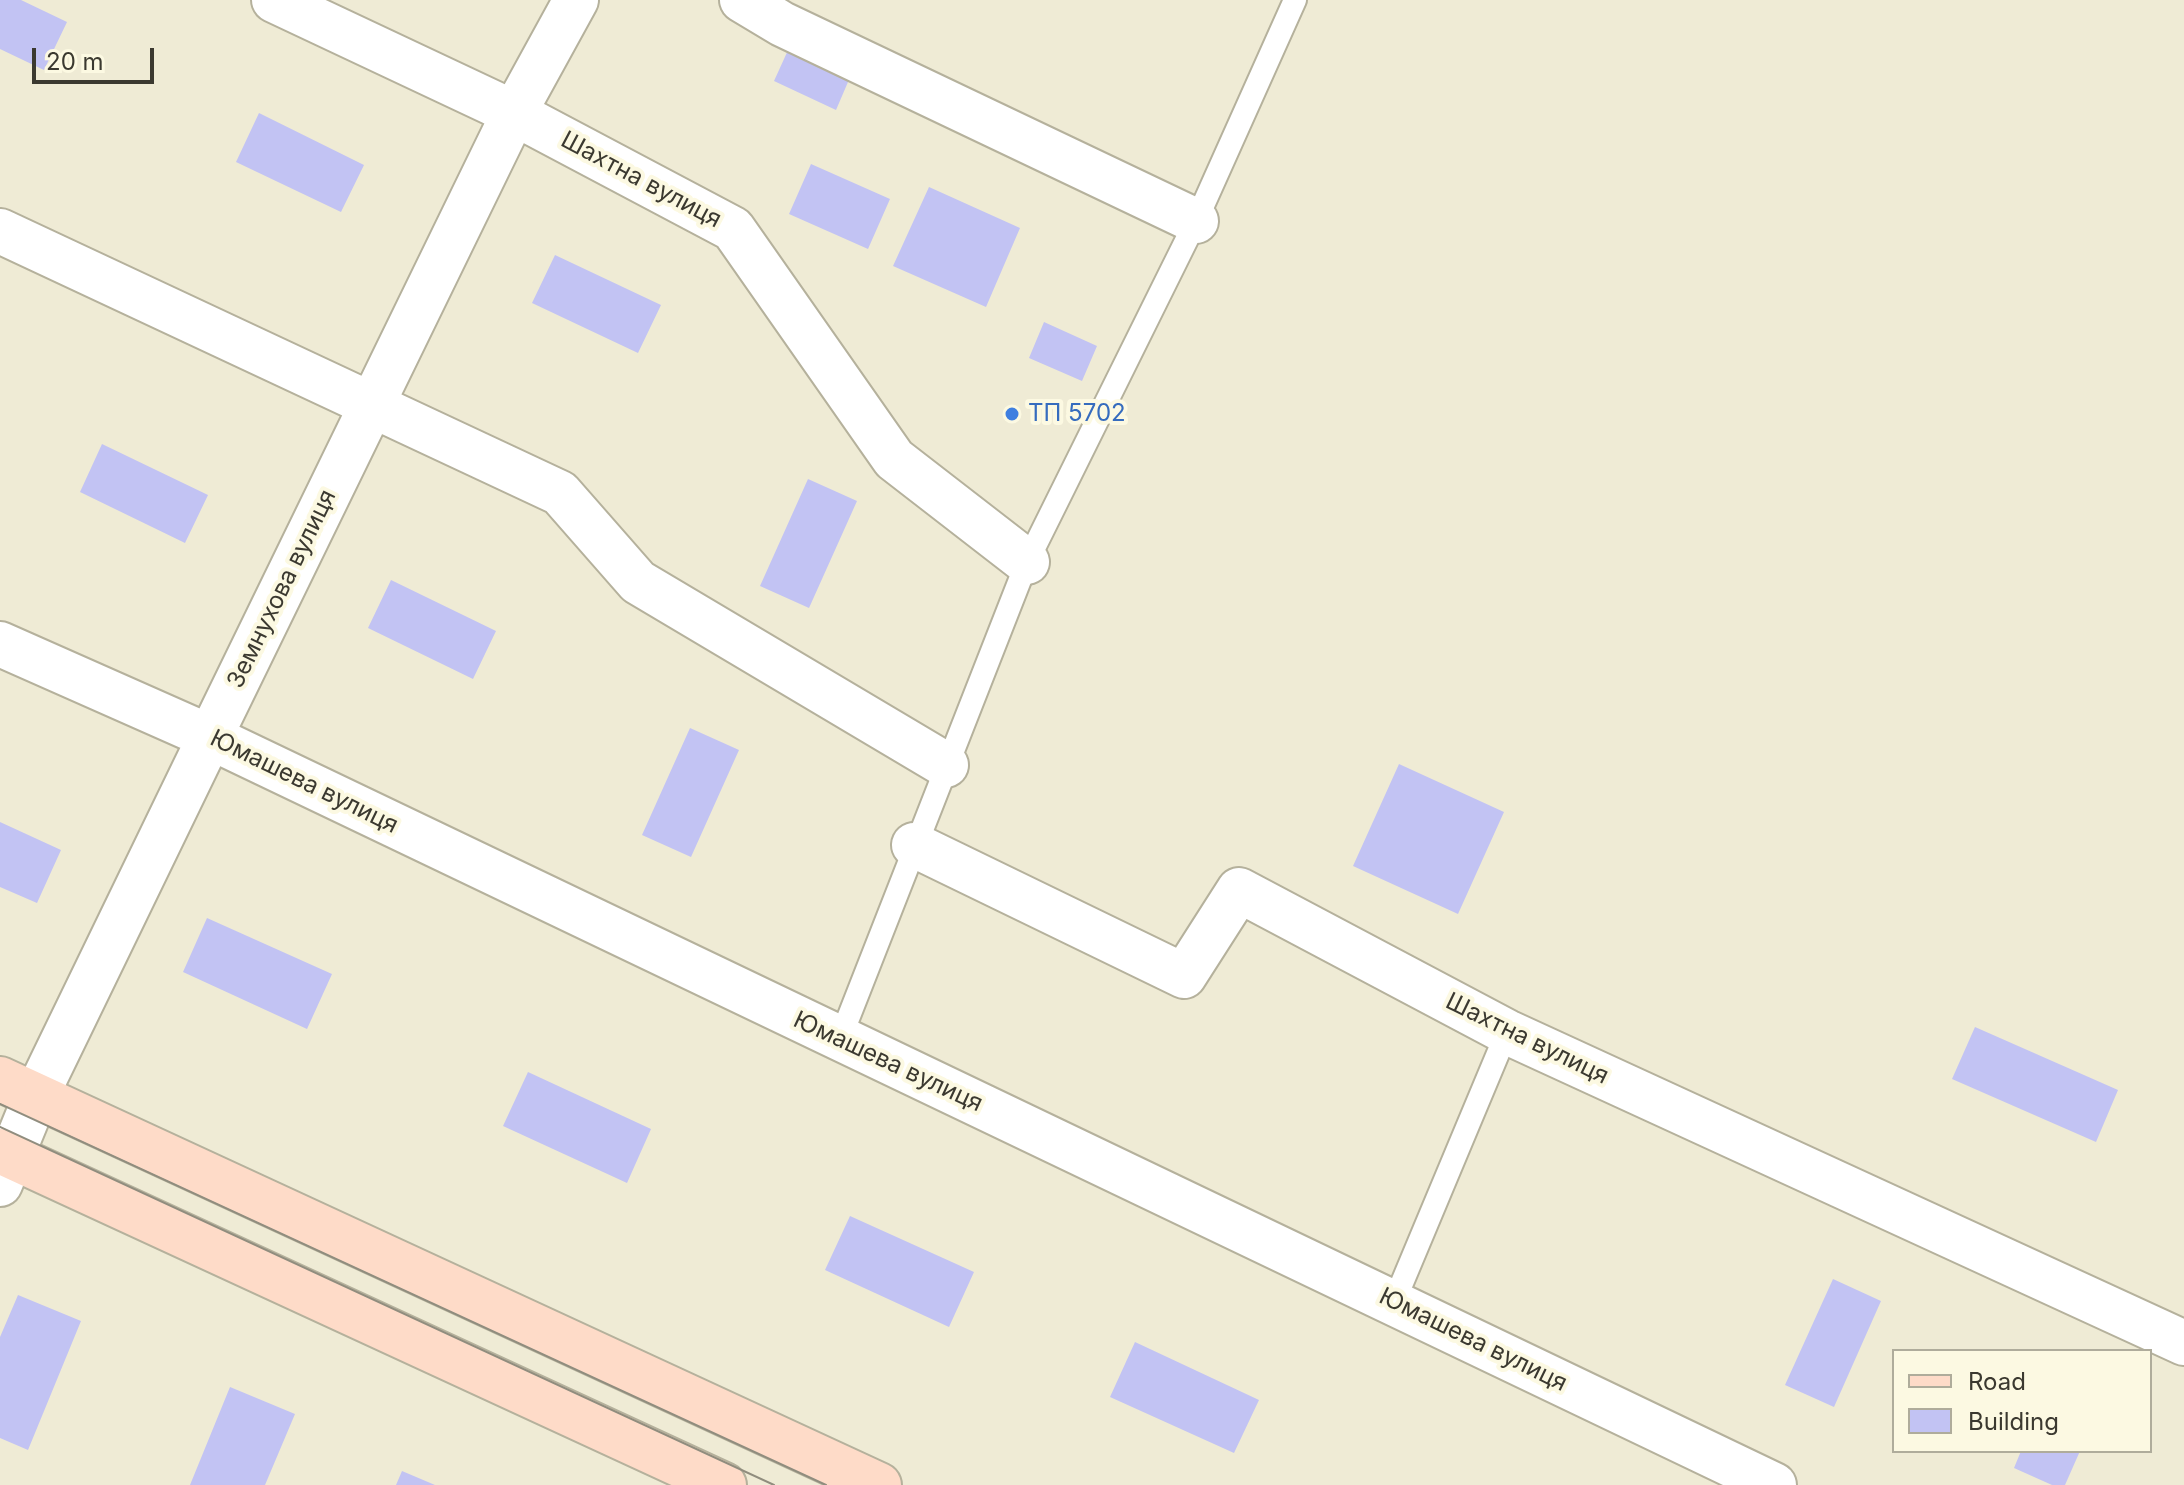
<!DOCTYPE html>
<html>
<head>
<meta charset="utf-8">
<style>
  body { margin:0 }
  #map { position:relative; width:2184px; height:1485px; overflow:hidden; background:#efebd5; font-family:Inter,sans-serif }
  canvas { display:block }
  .legend { position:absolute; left:1892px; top:1349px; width:260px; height:104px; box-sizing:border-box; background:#fcf9e2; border:2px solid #afac9b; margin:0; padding:10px 14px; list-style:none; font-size:24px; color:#3b3930 }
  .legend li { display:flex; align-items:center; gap:16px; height:40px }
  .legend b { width:40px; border:2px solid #afac9b }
  .scale { position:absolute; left:32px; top:48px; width:122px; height:36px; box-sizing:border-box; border:4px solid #3b3930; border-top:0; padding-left:10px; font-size:24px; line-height:28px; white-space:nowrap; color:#3b3930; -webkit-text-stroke:6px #fcf9e2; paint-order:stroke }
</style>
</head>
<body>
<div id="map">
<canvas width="2184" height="1485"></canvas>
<ul class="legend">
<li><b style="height:10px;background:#fedbc8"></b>Road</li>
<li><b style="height:22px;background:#c2c3f3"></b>Building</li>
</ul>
<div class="scale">20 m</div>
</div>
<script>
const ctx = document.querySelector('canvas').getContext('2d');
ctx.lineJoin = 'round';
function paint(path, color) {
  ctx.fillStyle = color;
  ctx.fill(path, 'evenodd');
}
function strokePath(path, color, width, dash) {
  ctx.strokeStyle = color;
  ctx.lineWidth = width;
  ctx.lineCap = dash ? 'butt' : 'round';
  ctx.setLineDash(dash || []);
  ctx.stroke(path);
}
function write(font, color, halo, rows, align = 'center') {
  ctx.font = font + ' Inter,sans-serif';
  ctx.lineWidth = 8;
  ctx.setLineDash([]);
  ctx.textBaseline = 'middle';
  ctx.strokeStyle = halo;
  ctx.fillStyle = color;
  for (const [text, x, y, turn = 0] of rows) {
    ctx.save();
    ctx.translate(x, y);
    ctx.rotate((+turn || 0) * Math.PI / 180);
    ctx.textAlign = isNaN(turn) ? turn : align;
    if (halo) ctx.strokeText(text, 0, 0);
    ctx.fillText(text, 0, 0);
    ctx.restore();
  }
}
const building = new Path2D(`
  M0,0H21L67,22L44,70L0,49Z
  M789,48L851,75L836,110L774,81Z
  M259,113L364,165L341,212L236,162Z
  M811,164L890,199L868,249L789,214Z
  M929,187L1020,228L986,307L893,266Z
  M555,255L661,305L638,353L532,303Z
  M1044,322L1097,346L1082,381L1029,358Z
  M102,444L208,495L185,543L80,492Z
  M808,479L857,501L809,608L760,586Z
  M391,580L496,631L473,679L368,628Z
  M690,728L739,750L691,857L642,835Z
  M1399,764L1504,812L1458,914L1353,866Z
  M0,822L61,850L37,903L0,887Z
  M207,918L332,974L307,1029L183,972Z
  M1975,1027L2118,1090L2096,1142L1952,1079Z
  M528,1072L651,1129L627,1183L503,1126Z
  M850,1216L974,1272L949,1327L825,1270Z
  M1833,1279L1881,1301L1834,1407L1785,1385Z
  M18,1295L81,1321L28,1450L0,1438V1337Z
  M1135,1342L1259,1400L1234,1453L1110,1397Z
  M230,1387L295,1414L265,1485H190Z
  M2021,1451H2080L2065,1485H2052L2014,1468Z
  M402,1471L435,1485H396Z`);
const service = new Path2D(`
  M840,1039L1027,562L1196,221L1295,0
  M1394,1302L1507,1032`);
const minor = new Path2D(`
  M274,0L514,113L733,229L894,459L1027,562
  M742,0L782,24L1196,221
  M0,231L560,493L638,582L946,765
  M0,644L210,737L1774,1485
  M914,845L1184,976L1239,890L1507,1032L2184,1343
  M0,1184L36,1096L210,737L514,113L576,0`);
const secondary = new Path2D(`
  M0,1079L879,1485
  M0,1151L724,1485`);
const tram = new Path2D(`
  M0,1104L826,1485
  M0,1127L774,1485`);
const markers = [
  [1012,414,8,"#3f7fe0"]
];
const streetNames = [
  ["Шахтна вулиця",641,180,28],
  ["Земнухова вулиця",282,589,-64],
  ["Юмашева вулиця",304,782,26],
  ["Шахтна вулиця",1527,1039,26],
  ["Юмашева вулиця",888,1062,25],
  ["Юмашева вулиця",1473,1340,26]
];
const shopNames = [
  ["ТП 5702",1028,414]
];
paint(building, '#c2c3f3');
strokePath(service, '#b5b19c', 26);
strokePath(minor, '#b5b19c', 48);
strokePath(secondary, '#b5b19c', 48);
strokePath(service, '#fff', 22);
strokePath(minor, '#fff', 44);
strokePath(secondary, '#fedbc8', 44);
strokePath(tram, '#908d7e', 2);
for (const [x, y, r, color] of markers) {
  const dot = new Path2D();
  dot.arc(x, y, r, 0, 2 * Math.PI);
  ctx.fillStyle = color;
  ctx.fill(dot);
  strokePath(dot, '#fcf9e2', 3);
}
write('24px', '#3b3930', '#fcf9e2', streetNames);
write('24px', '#366cbe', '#fcf9e2', shopNames, 'left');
</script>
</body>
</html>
